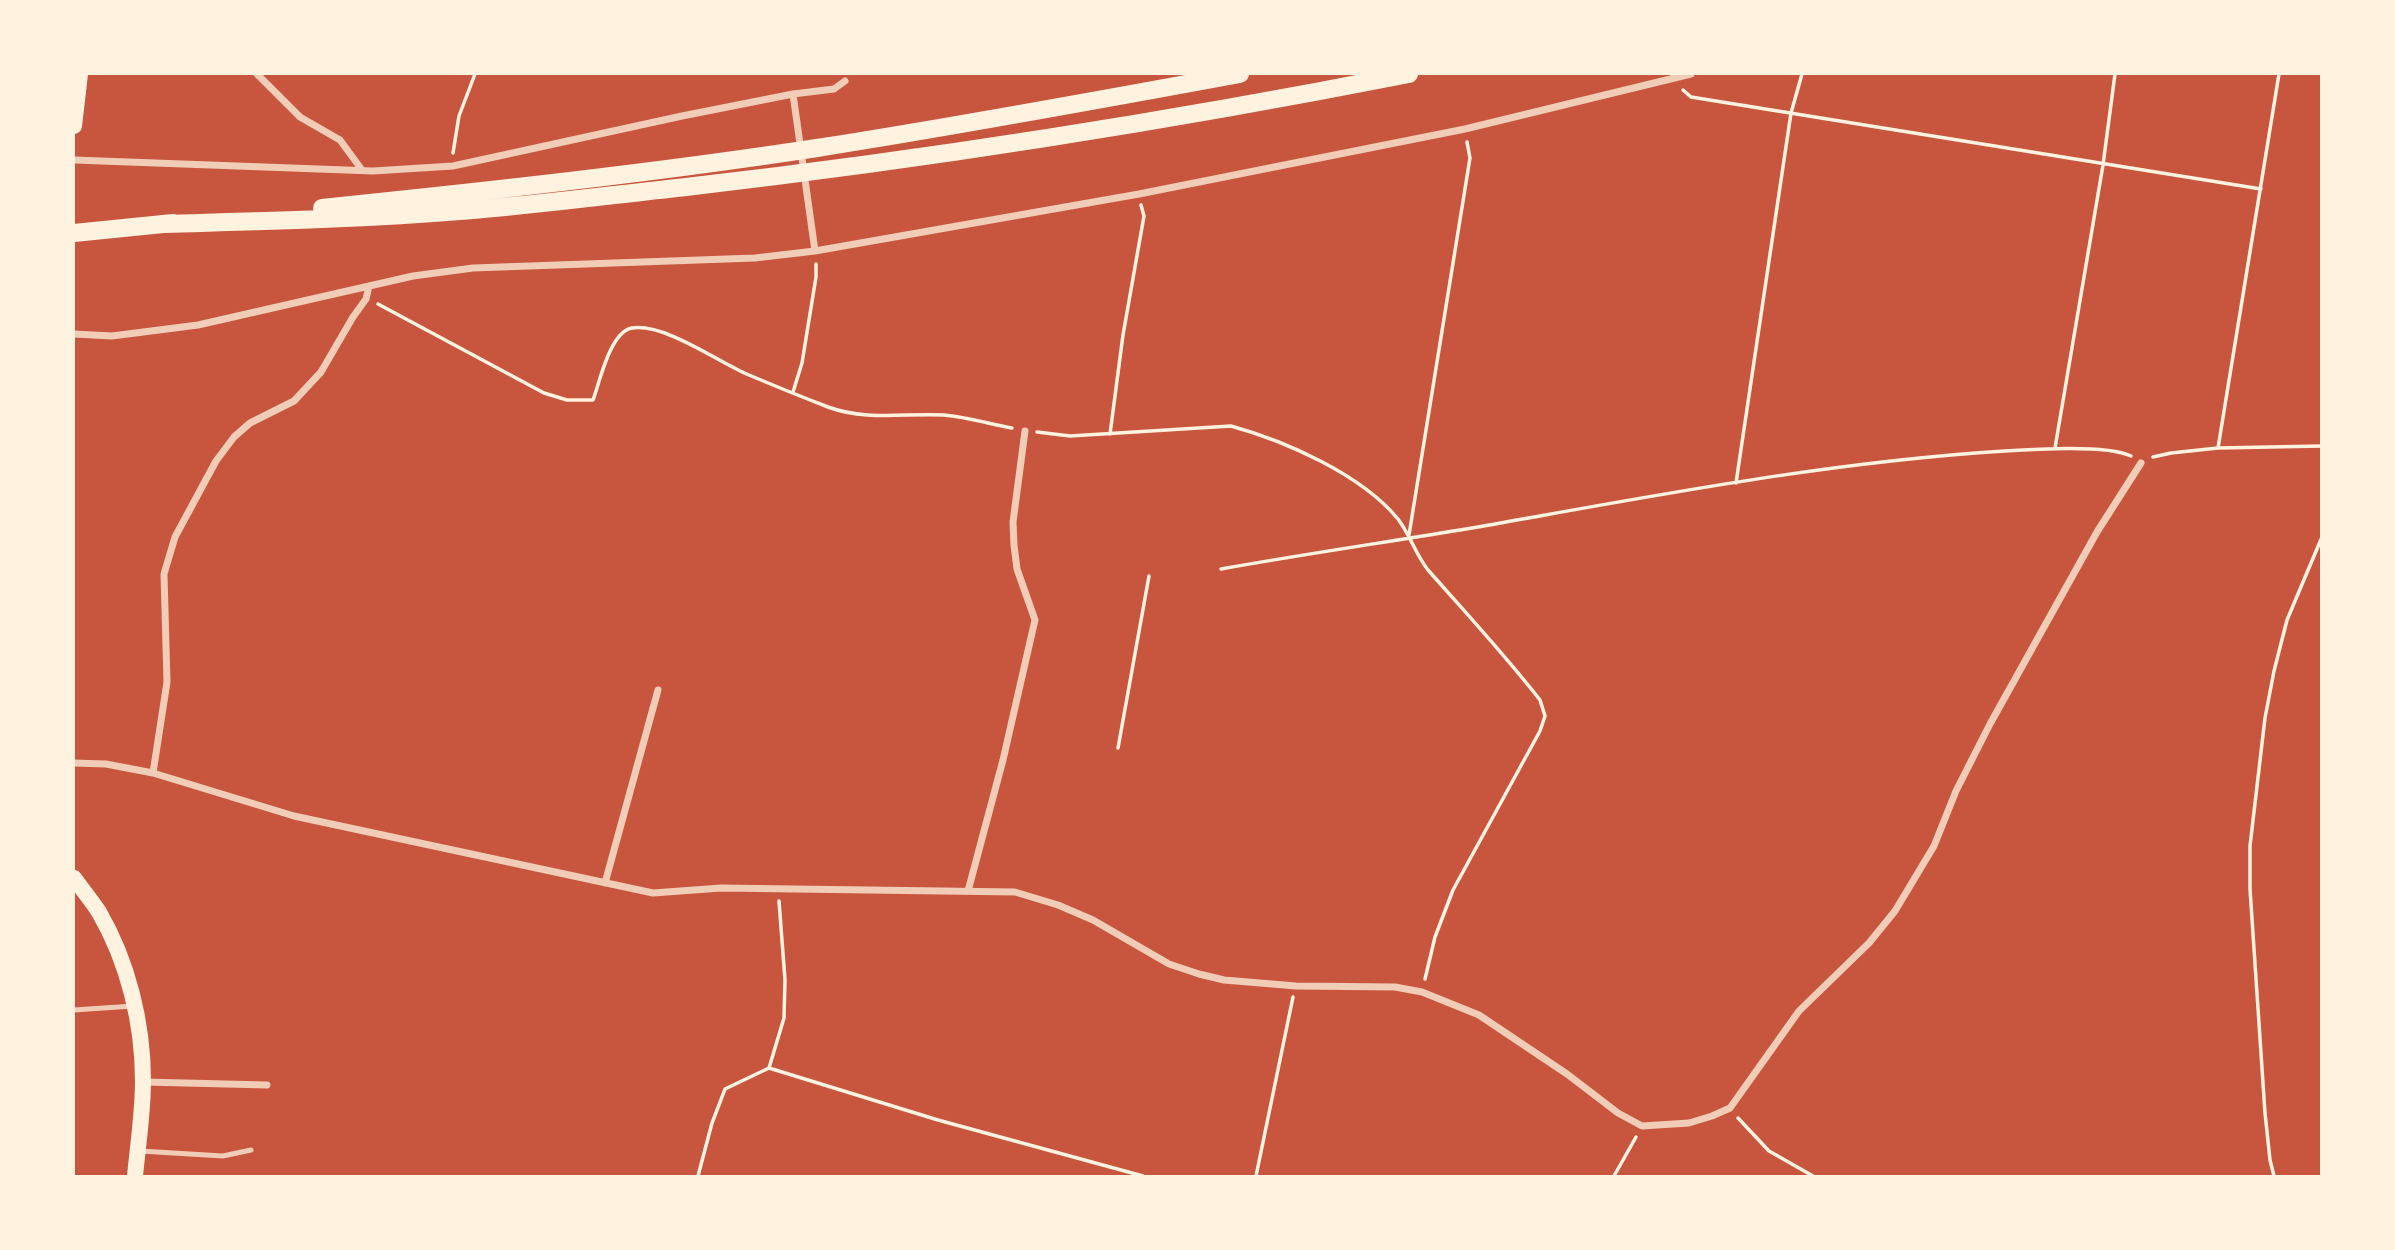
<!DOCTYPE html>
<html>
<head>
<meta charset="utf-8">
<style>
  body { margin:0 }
  #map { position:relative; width:2395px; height:1250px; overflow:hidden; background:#c8553d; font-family:"Asap Condensed",sans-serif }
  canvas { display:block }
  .frame { position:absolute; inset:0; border:75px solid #fff3e0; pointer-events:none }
</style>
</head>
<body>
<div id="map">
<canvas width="2395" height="1250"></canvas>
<div class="frame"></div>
</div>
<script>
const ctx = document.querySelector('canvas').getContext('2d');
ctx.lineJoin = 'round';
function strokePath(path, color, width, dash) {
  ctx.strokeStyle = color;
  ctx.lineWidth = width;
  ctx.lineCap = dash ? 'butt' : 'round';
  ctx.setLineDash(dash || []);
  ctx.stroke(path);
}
const path = new Path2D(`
  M1683,90L1691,97L2261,189
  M453,153L459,116L475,74
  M378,304L544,393L567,400H593C600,381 610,332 632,328C665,323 718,362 749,375C775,386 802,397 828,407C866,421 904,413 944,415C967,417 990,424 1012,428
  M793,392L802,363L816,277V264
  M1037,432L1070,436L1231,426C1285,441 1361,474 1398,519C1410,535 1416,555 1428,570C1466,613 1505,655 1540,700L1545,716L1540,731L1453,890L1435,937L1425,979
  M1110,434L1123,335L1144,216L1141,205
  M2055,448L2103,165L2115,74
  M2218,448L2279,74
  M2153,457L2171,453L2218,448L2322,446
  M1736,483L1791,113L1802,74
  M1409,535L1470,158L1467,142
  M1221,569C1305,554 1388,542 1472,528C1648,497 1826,462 2005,451C2034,449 2107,444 2131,456
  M1118,748L1149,576
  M769,1068L938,1120L1143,1176
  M1738,1118L1769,1151L1813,1176
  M698,1176L712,1123L725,1089L769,1068L784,1018L785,980L779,901
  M1256,1176L1293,997
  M1614,1176L1636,1137
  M2274,1176L2270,1160L2265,1113L2250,889V846L2265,718L2274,671L2287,620L2322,537`);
const service = new Path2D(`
  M74,1010L133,1006
  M140,1151L223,1156L251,1150`);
const minor = new Path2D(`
  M257,74L300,117L340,140L362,170
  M793,94L815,251
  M74,160L373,171L453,166L682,116L793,94L834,89L845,81
  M74,334L112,336L198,325L413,276L473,268L755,258L815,251L1139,194L1465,129L1691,74
  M74,763L106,764L153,773L294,816L653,893L721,888L1015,892L1058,905L1093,920L1169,964L1199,974L1224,980L1296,986L1395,987L1422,992L1479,1015L1567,1074L1618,1113L1642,1126L1689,1123L1712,1116L1730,1108L1799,1011L1869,943L1895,911L1934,846L1956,791L1990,724L2097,532L2141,463
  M153,773L167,682L164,574L175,537L216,461L234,437L250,423L294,401L321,372L353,317L366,299L369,286
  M605,883L658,690
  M968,891L1003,760L1035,620L1017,569L1014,545L1013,522L1025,431
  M144,1082L267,1085`);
const primary = new Path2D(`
  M74,126L80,74
  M74,878C82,889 91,900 99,912C128,962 143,1023 143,1081C143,1112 138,1145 135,1176`);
const motorway = new Path2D(`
  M322,208C487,191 653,173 817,148C958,126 1099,100 1240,74
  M164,224C262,221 361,219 460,211C535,205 611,195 686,187C929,159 1170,121 1409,74
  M74,233L173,223`);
strokePath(path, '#fff3e0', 3.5);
strokePath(service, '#f1ccb7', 5);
strokePath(minor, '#f1ccb7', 7);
strokePath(primary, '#fff3e0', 16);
strokePath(motorway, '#fff3e0', 18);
</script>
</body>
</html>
